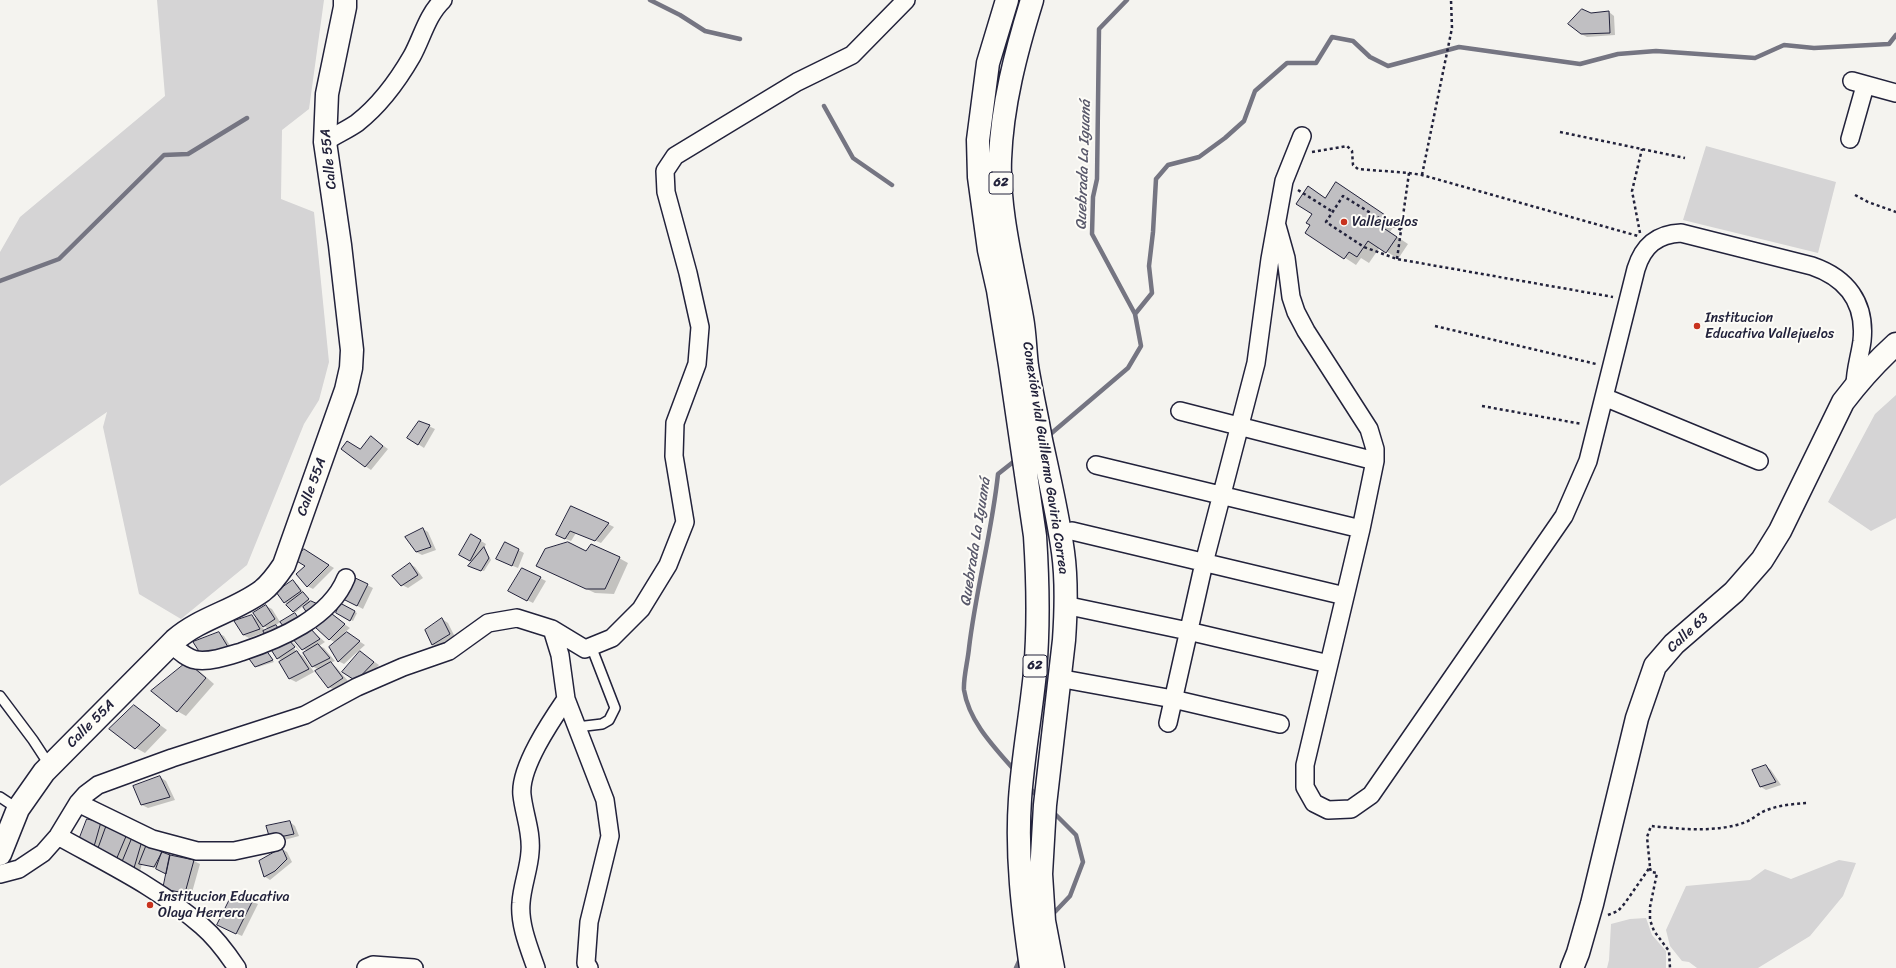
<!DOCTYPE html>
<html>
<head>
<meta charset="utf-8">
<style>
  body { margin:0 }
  canvas { display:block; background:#f4f3ef }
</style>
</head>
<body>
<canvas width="1896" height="968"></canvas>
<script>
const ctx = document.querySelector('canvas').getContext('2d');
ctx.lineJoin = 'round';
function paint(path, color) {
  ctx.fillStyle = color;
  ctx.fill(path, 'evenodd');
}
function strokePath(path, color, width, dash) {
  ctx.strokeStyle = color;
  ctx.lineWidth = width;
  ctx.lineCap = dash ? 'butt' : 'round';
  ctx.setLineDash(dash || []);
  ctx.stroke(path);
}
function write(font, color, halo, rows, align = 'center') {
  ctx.font = font + ' Sriracha,sans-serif';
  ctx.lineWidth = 4;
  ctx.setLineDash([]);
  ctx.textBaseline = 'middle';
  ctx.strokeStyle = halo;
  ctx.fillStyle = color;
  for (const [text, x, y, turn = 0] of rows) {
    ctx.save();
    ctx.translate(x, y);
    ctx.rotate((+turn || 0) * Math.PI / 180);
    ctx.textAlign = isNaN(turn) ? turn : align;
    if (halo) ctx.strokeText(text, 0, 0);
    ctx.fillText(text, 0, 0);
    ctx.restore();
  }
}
const green = new Path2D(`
  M157,0H324L309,109L282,130L281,199L314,212L329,362L319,400L304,424L247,565L181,619L139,594L103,427L107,412L0,486V252L20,217L165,96Z
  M1706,146L1836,182L1818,253L1683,220Z
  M1896,395V518L1871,531L1828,502L1875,414Z
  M1839,860L1856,863L1843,896L1810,936L1758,968H1697L1689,962L1682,961L1670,946L1666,930L1686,886L1750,880L1765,869L1791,879Z
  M1646,918L1652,935L1666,951V968H1607L1609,960L1611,924L1630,919Z`);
const shadow = new Path2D(`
  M1609,12L1614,16L1615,35L1587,37L1581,34L1591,14Z
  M1348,190L1396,223L1390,232L1408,244L1398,259L1380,247L1369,263L1361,258L1356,265L1306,232L1311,225L1320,194L1326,199Z
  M420,422L435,429L424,448L409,438Z
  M371,437L388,449L371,470L365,466L361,450Z
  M572,508L608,524L614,527L601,543L576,533L571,541L563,538Z
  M423,529L428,532L436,550L422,555L416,552Z
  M471,535L486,544L484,548L491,560L484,571L472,567L473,562L460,555Z
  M505,543L524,553L518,568L503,562Z
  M304,550L334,568L313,589L307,586V566Z
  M587,553L619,558L628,563L614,594L595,593L538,566Z
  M410,564L415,567L423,578L408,588L402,585Z
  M522,569L546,581L533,603L515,594Z
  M293,581L298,585L310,601L321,607L310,616L303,606L296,612L293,611L285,602Z
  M367,585L373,588L363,609L342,598Z
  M340,604L357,613L353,621L337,613Z
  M266,606L272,609L280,622L275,626L284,635L265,632L249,638L243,635L252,616L260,621ZM260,624L269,629L265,631Z
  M337,619L350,628L345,632L365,645L344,664L338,661L336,643L329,639Z
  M442,619L448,623L455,637L438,648L433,645L426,631Z
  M310,629L325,642L319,646L324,648L335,661L330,663L336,667L348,681L335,690L329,687L319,670L312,666L307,651L303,649Z
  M218,633L224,636L233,650L208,658Z
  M288,640L294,643L300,651L297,652L303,656L314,672L296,682L290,679L281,663L283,661L277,658ZM290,643H293L299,651L297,652Z
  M266,651L274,662L258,667L256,666Z
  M360,652L379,665L362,684L356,680Z
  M187,663L196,668L214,684L186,716L177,711Z
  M134,706L167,730L145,753L136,748Z
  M1766,766L1771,770L1781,785L1766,790L1761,787Z
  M160,777L166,781L175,800L148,808L142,805L134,786Z
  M290,822L295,826L299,836L277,842Z
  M101,823L106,828L126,835L161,853L194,861L200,864L191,896L169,892L167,874L159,869L142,864L140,871L127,867L84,848Z
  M282,849L287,852L292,862L270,880L264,876Z
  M234,895L258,904L242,936L224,928Z`);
const stream = new Path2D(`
  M650,0L680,15L705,31L740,39
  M824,106L853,158L892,185
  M0,281L59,259L164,155L188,154L247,118
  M1135,314L1152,293L1149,266L1153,232L1156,179L1168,165L1199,157L1225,138L1244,121L1255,91L1287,63H1316L1332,37L1353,41L1370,57L1388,66L1459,47L1580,64L1618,54L1656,51L1755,58L1784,45L1814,48L1889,44L1896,35
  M1047,437L1128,368L1141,346L1135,314L1092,234L1093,197L1097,179L1099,29L1127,0
  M1015,771C995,748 969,722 964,690C963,679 968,660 969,648C976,589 992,532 998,474L1017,459
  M1028,786L1039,798
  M1051,916L1070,896L1083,862L1076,835L1052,811
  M1016,968L1021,957`);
const building = new Path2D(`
  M1582,9L1591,13L1609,11L1610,33L1581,34L1568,24Z
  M1336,182L1385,215L1379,225L1397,237L1386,253L1368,241L1357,257L1349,252L1344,259L1305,233L1310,225L1306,223L1312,214L1296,204L1308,186L1325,198Z
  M419,421L430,425L418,445L407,438Z
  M371,436L383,446L365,467L341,449L347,441L360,449Z
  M571,506L609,523L595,541L570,531L565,539L556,535Z
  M423,528L431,547L416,552L405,537Z
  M471,534L481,540L470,561L459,555Z
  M505,542L519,549L512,566L496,559Z
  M568,542L586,551L591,544L620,557L605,589H586L536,566L545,549Z
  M484,547L489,558L481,571L468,566Z
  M304,549L329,565L307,587L296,574L305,566L295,560Z
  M410,563L418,575L401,586L392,576Z
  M522,568L541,577L527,601L508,591Z
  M351,576L368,584L357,606L341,598Z
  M293,580L301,591L284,603L276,592Z
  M303,592L309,599L293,612L286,605Z
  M311,601L320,605L309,616L303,607Z
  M340,603L355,611L350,621L336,613Z
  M266,605L275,619L263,627L253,613Z
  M295,613L301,622L287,631L280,622Z
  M332,614L345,624L329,640L315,627Z
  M252,615L260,629L243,635L234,621Z
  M442,618L450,634L432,645L425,630Z
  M276,625L282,634L268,641L263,631Z
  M310,628L320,639L302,650L292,638Z
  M219,632L228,647L202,656L193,642Z
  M347,632L360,641L338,662L329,647Z
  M288,639L295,647L277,659L270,648Z
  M318,644L330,658L312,667L303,653Z
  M266,650L273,660L255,667L247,656Z
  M297,651L309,669L289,679L279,662Z
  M360,651L374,662L356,681L342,672Z
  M187,662L206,678L177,712L151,691Z
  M331,662L343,678L328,688L315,671Z
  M134,705L160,725L135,749L109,729Z
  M1766,765L1776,782L1760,787L1752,770Z
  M160,776L170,797L141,805L133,786Z
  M87,819L101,822L93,850L77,845Z
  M290,821L294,834L270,839L266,826Z
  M106,827L127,834L116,860L97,852Z
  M133,836L142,841L134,868L121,865Z
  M147,844L162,852L154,867L139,864Z
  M282,848L287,859L275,871L264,877L259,861Z
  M162,852L170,855L166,874L156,869Z
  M170,855L194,860L185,893L163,889Z
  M233,893L253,900L236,934L217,925Z`);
const path = new Path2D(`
  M1560,132L1685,158
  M1312,152L1347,146L1352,151L1353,165L1358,169L1409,173L1422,175L1638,236
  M1422,175L1452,28L1451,0
  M1298,190L1333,212
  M1855,195L1868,202L1896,212
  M1401,230L1382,220L1343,196L1326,222L1364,247L1397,259L1613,297
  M1640,233L1632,191L1642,149
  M1397,259L1409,173
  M1435,326L1596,364
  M1482,406L1582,424
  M1650,868L1651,872L1657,873L1650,907V920L1654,931L1669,951L1670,968
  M1608,915L1618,911L1625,903L1650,867L1647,837L1651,826C1680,829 1717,833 1746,822C1753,819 1760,812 1767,810C1780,805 1794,804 1807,803`);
const lane = new Path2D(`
  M0,696L33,740L50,766
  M577,727L602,724L609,720L615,708L591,646
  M0,797L18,809`);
const street = new Path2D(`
  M1852,81L1896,93
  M1850,139L1865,86
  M325,142C335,135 347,130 357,123C380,105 397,82 412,56C422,38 427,15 443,0
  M1277,226L1286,258L1291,297L1296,312L1306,331L1369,429L1375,449V461L1361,529L1305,765V787L1314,803L1328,810L1351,809L1371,795L1564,516L1588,461L1636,269C1643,246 1657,234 1681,233L1812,266C1847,278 1866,303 1862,341C1860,356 1855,370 1855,386
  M1604,397L1759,461
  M1180,411L1375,461
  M1096,465L1361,529
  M1072,531L1345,596
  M1074,607L1188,631L1329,664
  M552,629L560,655L566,699L605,800L610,836L589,922L586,963L589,968
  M171,644C178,650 186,658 196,660C211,662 228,656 241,652C280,639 330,618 346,578
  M1069,680L1173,699L1280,724
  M1168,723L1204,563L1256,363L1270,259L1284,181L1302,136
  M78,803L152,839L197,851H234L276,842
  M58,836C108,864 159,888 202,926C216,938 227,953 237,968
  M0,874L19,869L43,853L58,836L78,803L86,794L98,785L172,758L305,715L357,687L403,667L449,651L488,623L517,618L552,629L585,649L612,638L641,609L668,565L685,522L674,456L675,423L697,364L700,327L688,273L666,192L665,171L675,156L797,82L852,55L906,0
  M366,968L373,965L414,968
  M536,968C529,948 519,924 521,903C522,886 529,869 530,852C532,832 524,814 522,795C519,768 551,721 566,699`);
const secondary = new Path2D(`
  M0,854L18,809L44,772L175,640C200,618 235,611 262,591C271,584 278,574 284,565L346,390L351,368L352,350L340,245L325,142L327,94L345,7V0
  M1572,968L1578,953L1592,904L1637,718L1655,666L1674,644L1734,592L1762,560L1780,531L1843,402C1859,381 1876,362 1896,344`);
const highway = new Path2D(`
  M1007,0L988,63L978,140L979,177L989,250L998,290L1010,365L1035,536C1038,582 1039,626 1035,672C1031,714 1023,756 1020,799C1016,856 1023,912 1031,968
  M1032,0C1016,52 1002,105 1000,159C998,211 1013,267 1022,318C1025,334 1025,350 1027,366C1031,391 1037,416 1041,440C1049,477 1058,515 1063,552C1067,581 1066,611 1064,640L1045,805L1041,874L1044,921L1053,968`);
const markers = [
  [1344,222,4,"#c8321e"],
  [1697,326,4,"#c8321e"],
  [150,905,4,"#c8321e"]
];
const shields = [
  [1001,183,24],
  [1035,666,24]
];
const shieldNames = [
  ["62",1001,183],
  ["62",1035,666]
];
const streetNames = [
  ["Calle 55A",329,159,-96],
  ["Conexión vial Guillermo Gaviria Correa",1045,458,81],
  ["Calle 55A",312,487,-70],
  ["Calle 63",1688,633,-43],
  ["Calle 55A",91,724,-45]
];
const poiNames = [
  ["Vallejuelos",1352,222],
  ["Institucion",1705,318],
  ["Educativa Vallejuelos",1705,334],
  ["Institucion Educativa",158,897],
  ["Olaya Herrera",158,913]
];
const waterNames = [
  ["Quebrada La Iguaná",1084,165,-88],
  ["Quebrada La Iguaná",976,542,-81]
];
paint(green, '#d5d4d5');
paint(shadow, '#0003');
strokePath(stream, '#757582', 4.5);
paint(building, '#c0bfc2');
strokePath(building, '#22223b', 1);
strokePath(lane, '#22223b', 12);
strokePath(street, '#22223b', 20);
strokePath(secondary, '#22223b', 25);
strokePath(highway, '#22223b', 25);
strokePath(path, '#22223b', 2.5, [3, 3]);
strokePath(lane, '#fdfcf7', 9);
strokePath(street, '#fdfcf7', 17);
strokePath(secondary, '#fdfcf7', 22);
strokePath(highway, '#fdfcf7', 22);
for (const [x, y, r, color] of markers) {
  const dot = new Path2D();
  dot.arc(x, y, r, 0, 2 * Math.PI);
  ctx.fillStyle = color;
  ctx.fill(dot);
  strokePath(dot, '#fdfcf7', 1.5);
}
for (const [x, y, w] of shields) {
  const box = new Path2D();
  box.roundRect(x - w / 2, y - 11, w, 22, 3);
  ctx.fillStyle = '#fdfcf7';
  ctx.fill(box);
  strokePath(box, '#22223b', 1);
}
write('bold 13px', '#22223b', null, shieldNames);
write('14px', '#22223b', '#fdfcf7', streetNames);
write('14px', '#22223b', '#fdfcf7', poiNames, 'left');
write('italic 15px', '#59596b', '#fdfcf7', waterNames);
</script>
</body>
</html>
